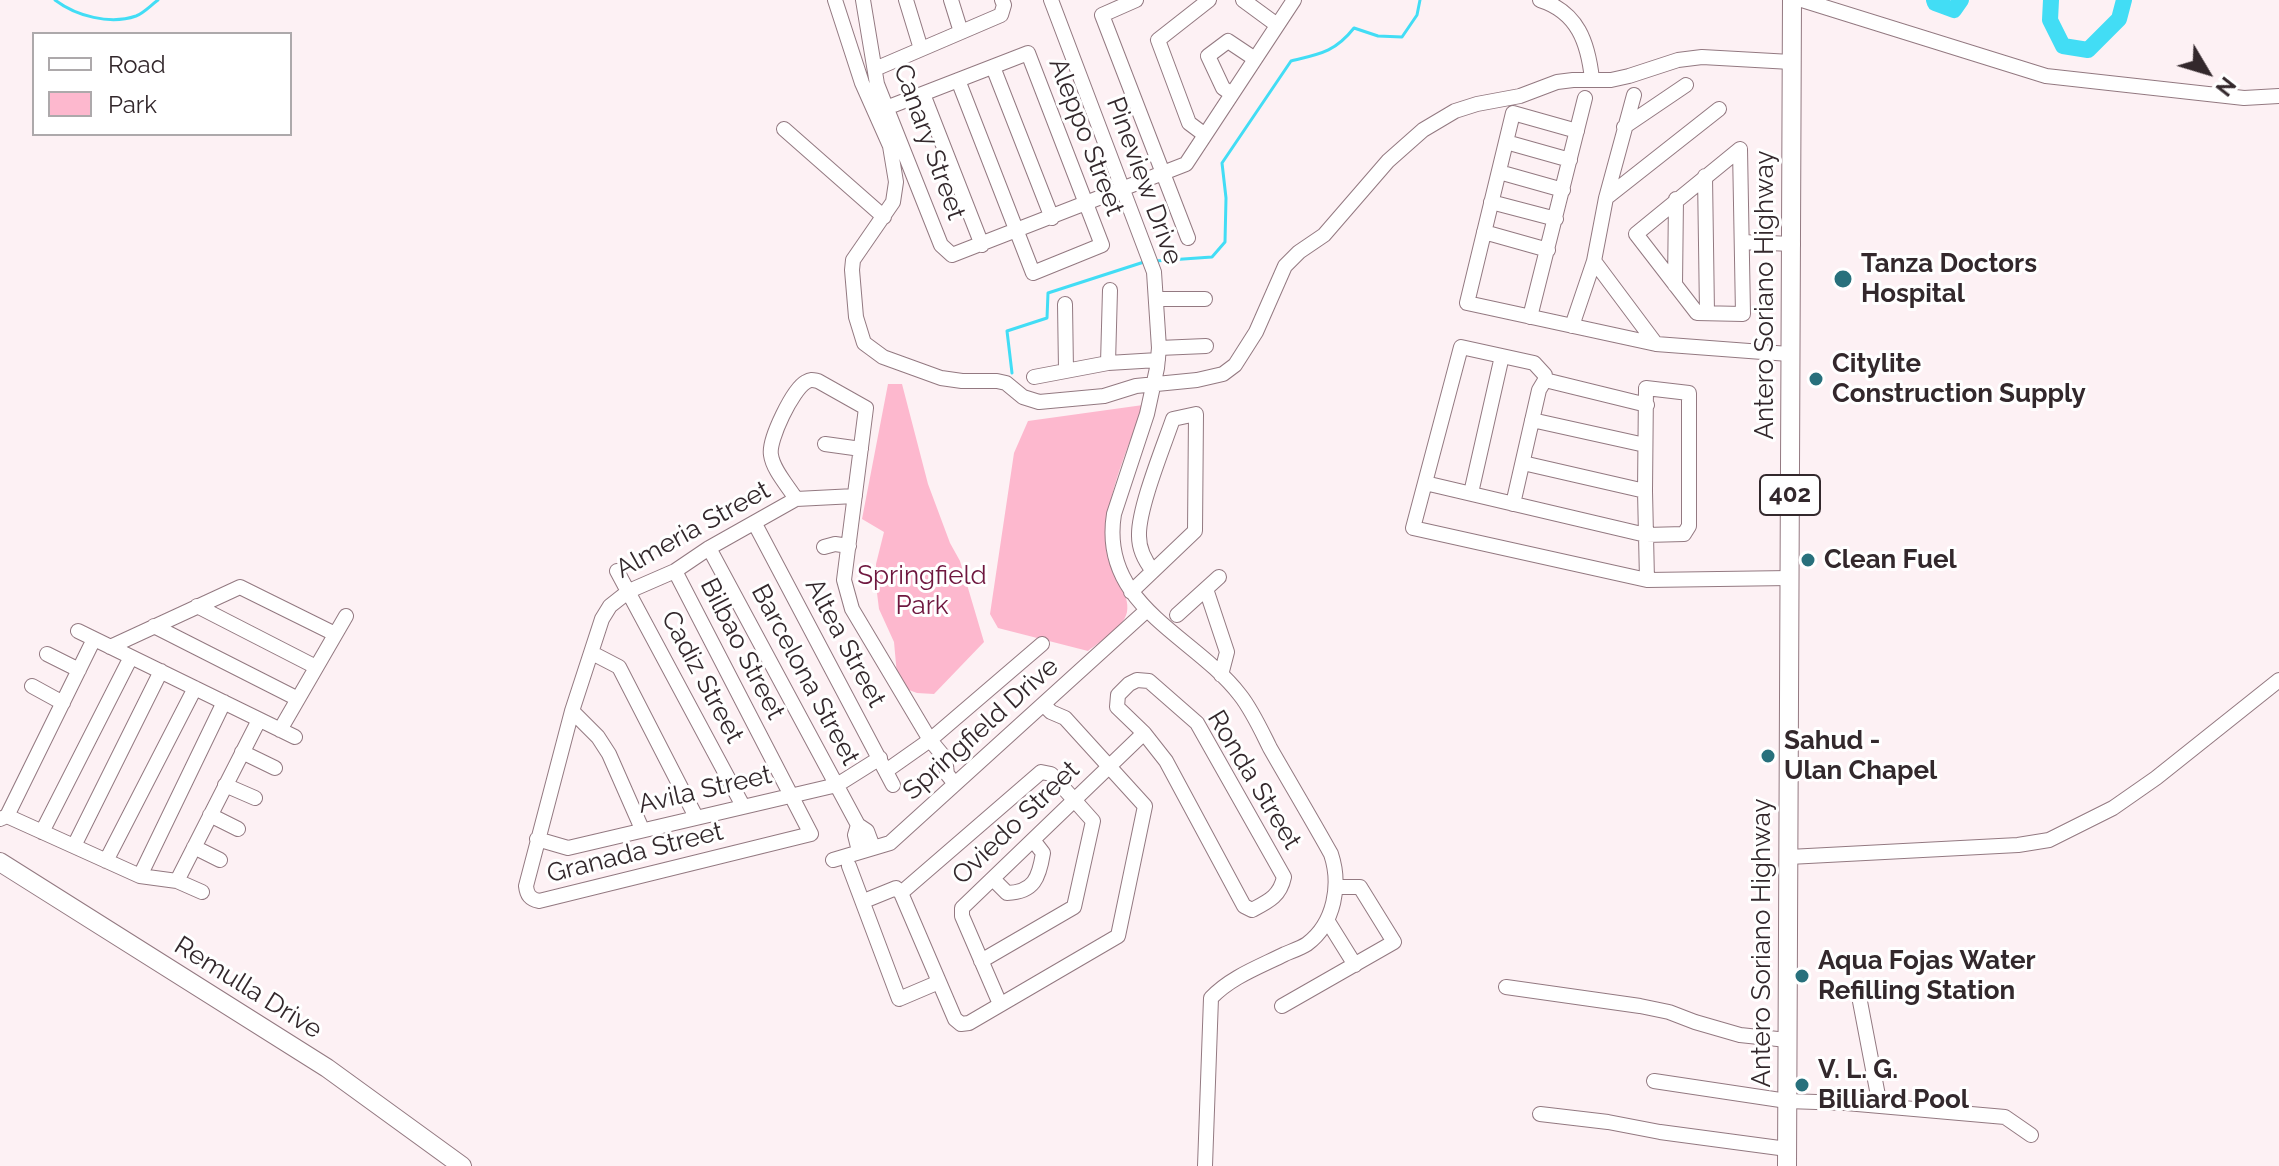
<!DOCTYPE html>
<html>
<head>
<meta charset="utf-8">
<style>
  body { margin:0 }
  #map { position:relative; width:2279px; height:1166px; overflow:hidden; background:#fdf1f4; font-family:Raleway,sans-serif }
  canvas { display:block }
  .legend { position:absolute; left:32px; top:32px; width:260px; height:104px; box-sizing:border-box; background:#fff; border:2px solid #ada9ab; margin:0; padding:10px 14px; list-style:none; font-size:24px; color:#33282c }
  .legend li { display:flex; align-items:center; gap:16px; height:40px }
  .legend b { width:40px; border:2px solid #ada9ab }
  .north { position:absolute; left:2167px; top:32px; width:80px; height:80px; -webkit-text-stroke:6px #fff; paint-order:stroke; rotate:128deg; font-size:22px; font-weight:700; line-height:32px; text-align:center; color:#33282c }
  .north::after { content:''; display:block; margin:auto; width:28px; height:36px; background:#33282c; clip-path:polygon(50% 0,100% 100%,50% 72%,0 100%) }
</style>
</head>
<body>
<div id="map">
<canvas width="2279" height="1166"></canvas>
<ul class="legend">
<li><b style="height:10px;background:#fff"></b>Road</li>
<li><b style="height:22px;background:#fdb8ce"></b>Park</li>
</ul>
<div class="north">N</div>
</div>
<script>
const ctx = document.querySelector('canvas').getContext('2d');
ctx.lineJoin = 'round';
function paint(path, color) {
  ctx.fillStyle = color;
  ctx.fill(path, 'evenodd');
}
function strokePath(path, color, width, dash) {
  ctx.strokeStyle = color;
  ctx.lineWidth = width;
  ctx.lineCap = dash ? 'butt' : 'round';
  ctx.setLineDash(dash || []);
  ctx.stroke(path);
}
function write(font, color, halo, rows, align = 'center') {
  ctx.font = font + ' Raleway,sans-serif';
  ctx.lineWidth = 6;
  ctx.setLineDash([]);
  ctx.textBaseline = 'middle';
  ctx.strokeStyle = halo;
  ctx.fillStyle = color;
  for (const [text, x, y, turn = 0] of rows) {
    ctx.save();
    ctx.translate(x, y);
    ctx.rotate((+turn || 0) * Math.PI / 180);
    ctx.textAlign = isNaN(turn) ? turn : align;
    if (halo) ctx.strokeText(text, 0, 0);
    ctx.fillText(text, 0, 0);
    ctx.restore();
  }
}
const green = new Path2D(`
  M888,384H902L928,484L950,543L960,561L984,642L934,694L917,693L898,686L894,642L879,609L876,585V564L884,532L862,519Z
  M1143,405C1128,450 1100,507 1107,554C1110,573 1131,594 1127,612C1123,629 1100,641 1088,651L998,628L990,614L1014,453L1028,421Z`);
const stream = new Path2D(`
  M55,0C76,16 110,25 136,16C144,13 151,5 158,0
  M1155,261L1212,257L1225,242L1226,198L1222,163L1291,61C1320,54 1335,52 1354,28L1378,36L1402,37L1417,15L1420,0
  M1012,373L1007,331L1047,318L1048,293L1144,262`);
const river = new Path2D(`
  M1934,0L1935,3L1954,10L1961,0
  M2051,0L2050,20L2063,46L2088,50L2119,19L2124,0`);
const minor = new Path2D(`
  M835,0L862,83L890,146L896,182L893,202L853,260L852,270L856,317L864,343L883,357L941,378L962,381H997L1006,383L1023,397L1039,402L1104,396L1136,386L1197,380L1223,374L1235,365L1256,332L1285,266L1299,252L1324,235L1388,161L1423,130L1455,111L1477,104L1520,96L1557,82L1573,80H1611L1629,76L1678,60L1702,57L1791,62
  M863,0L877,84L941,245L952,255L1186,164L1294,0
  M906,0L921,49
  M951,0L961,32
  M1051,0L1154,272L1159,348L1157,368L1147,414L1114,514C1099,606 1194,635 1240,695C1252,710 1261,730 1270,748C1290,783 1311,818 1331,854C1341,884 1335,923 1307,944C1301,948 1292,951 1285,954C1259,967 1231,977 1211,998L1205,1166
  M1136,0L1102,15L1188,238
  M1243,0L1277,25
  M1540,0C1578,12 1588,43 1592,79
  M1802,0L2046,76L2244,98L2279,96
  M993,67L1052,218
  M875,69L1001,15L1004,5L1002,0
  M923,94L982,245
  M1232,94L1223,88L1208,56L1228,41L1255,59
  M886,108L1028,53L1102,245L1033,273L958,80
  M1624,127L1686,85
  M784,129L884,217
  M1577,131L1513,113L1467,303L1656,344L1789,354
  M1205,135L1189,123L1158,40L1209,0
  M1506,142L1570,160
  M1740,149L1743,314L1697,313L1636,234Z
  M1499,172L1563,190
  M1705,176L1707,313
  M1606,198L1719,109
  M1491,202L1556,219
  M1484,232L1548,250
  M1742,242L1793,244
  M1594,261L1656,344
  M1675,285L1676,199
  M1157,299H1205
  M1065,304L1066,370
  M1530,317L1585,98
  M1572,326L1594,261L1606,198L1634,95
  M1159,348L1206,346
  M1108,363L1110,290
  M1034,377L1108,363L1158,360
  M1647,405L1545,380V375L1534,363L1461,347L1413,528L1647,580L1790,578
  M1532,420L1645,445
  M825,444L861,449
  M1523,463L1645,491
  M1425,483L1646,535L1684,534L1689,526V393L1646,388L1645,491L1647,580
  M1471,493L1502,356
  M796,499C788,486 773,470 771,455C768,440 793,389 806,382C811,379 813,380 818,381L866,408L844,580L852,609L930,740L945,758L947,774L955,784
  M1513,504L1539,390L1545,380
  M755,524L893,785
  M824,547L835,544L849,546
  M709,548L858,825
  M617,571L743,806
  M675,571L811,834L539,901C530,899 527,895 526,886L572,711L602,619L610,606L629,591L675,571L709,548L796,499L855,496
  M1206,589L1227,652L1221,675
  M1131,592L1195,531L1196,414L1173,419C1163,448 1138,509 1139,536C1139,550 1145,561 1153,571
  M197,606L316,667
  M1177,615L1219,577
  M154,626L298,699
  M78,631L295,737
  M110,647L240,587L335,634
  M592,653L619,667L696,817
  M47,654L79,670
  M1137,680L1149,681L1197,723L1284,877C1280,896 1269,901 1252,910L1244,906L1166,761L1144,733L1117,707L1118,695L1129,684Z
  M32,686L63,703
  M572,711L598,737L609,754L642,829
  M280,730L346,616
  M242,752L275,768
  M886,771L930,740L1042,644
  M225,785L255,798
  M210,815L238,829
  M7,816L94,639
  M0,819L7,816L140,876L177,881L202,892
  M42,832L131,657
  M537,839L568,848L837,785L880,758
  M74,846L161,671
  M194,847L220,860
  M859,851L855,835L858,825L867,831L873,847
  M1789,857L2018,845L2049,840L2113,808L2156,778L2279,680
  M833,860L890,843L1147,610
  M106,861L195,688
  M849,866L899,999L939,982
  M140,876L224,702
  M993,879L1007,893C1034,892 1039,878 1043,853L1033,840
  M177,881L259,720
  M901,893L955,1019L961,1024L969,1023L1118,936L1145,806L1065,718L1051,712L1044,705
  M864,901L896,888L901,893L1041,772L1051,774L1093,821L1074,907L981,961
  M1327,920L1355,965
  M1506,987L1640,1006L1669,1012L1695,1022L1740,1035L1787,1040
  M1858,991L1880,1106
  M1000,1004L962,916V908L1144,733
  M1282,1006L1394,942L1360,887H1337
  M1654,1081L1787,1101L1846,1103L2005,1117L2031,1135
  M1540,1114L1608,1122L1660,1132L1787,1149`);
const major = new Path2D(`
  M0,862L327,1068L462,1166
  M1787,1166L1792,0`);
const markers = [
  [1843,279,10,"#28707c"],
  [1816,379,8,"#28707c"],
  [1808,560,8,"#28707c"],
  [1768,756,8,"#28707c"],
  [1802,976,8,"#28707c"],
  [1802,1085,8,"#28707c"]
];
const shields = [
  [1790,495,60]
];
const shieldNames = [
  ["402",1790,495]
];
const streetNames = [
  ["Aleppo Street",1086,137,69],
  ["Canary Street",929,142,70],
  ["Pineview Drive",1144,181,70],
  ["Antero Soriano Highway",1765,295,-90],
  ["Almeria Street",693,530,-29],
  ["Altea Street",845,643,62],
  ["Bilbao Street",742,649,63],
  ["Barcelona Street",805,675,62],
  ["Cadiz Street",702,677,62],
  ["Springfield Drive",981,729,-42],
  ["Ronda Street",1254,780,59],
  ["Avila Street",705,790,-13],
  ["Oviedo Street",1016,823,-44],
  ["Granada Street",635,853,-14],
  ["Antero Soriano Highway",1762,943,-90],
  ["Remulla Drive",248,988,32]
];
const poiNames = [
  ["Tanza Doctors",1861,264],
  ["Hospital",1861,294],
  ["Citylite",1832,364],
  ["Construction Supply",1832,394],
  ["Clean Fuel",1824,560],
  ["Sahud -",1784,741],
  ["Ulan Chapel",1784,771],
  ["Aqua Fojas Water",1818,961],
  ["Refilling Station",1818,991],
  ["V. L. G.",1818,1070],
  ["Billiard Pool",1818,1100]
];
const parkNames = [
  ["Springfield",922,576],
  ["Park",922,606]
];
paint(green, '#fdb8ce');
strokePath(stream, '#42ddf5', 3);
strokePath(river, '#42ddf5', 16);
strokePath(minor, '#937981', 16);
strokePath(major, '#937981', 20);
strokePath(minor, '#fff', 14);
strokePath(major, '#fff', 18);
for (const [x, y, r, color] of markers) {
  const dot = new Path2D();
  dot.arc(x, y, r, 0, 2 * Math.PI);
  ctx.fillStyle = color;
  ctx.fill(dot);
  strokePath(dot, '#fff', 3);
}
for (const [x, y, w] of shields) {
  const box = new Path2D();
  box.roundRect(x - w / 2, y - 20, w, 40, 6);
  ctx.fillStyle = '#fff';
  ctx.fill(box);
  strokePath(box, '#33282c', 2);
}
write('bold 24px', '#33282c', null, shieldNames);
write('26px', '#33282c', '#fff', streetNames);
write('bold 26px', '#33282c', '#fff', poiNames, 'left');
write('26px', '#6f173f', '#fff', parkNames);
</script>
</body>
</html>
